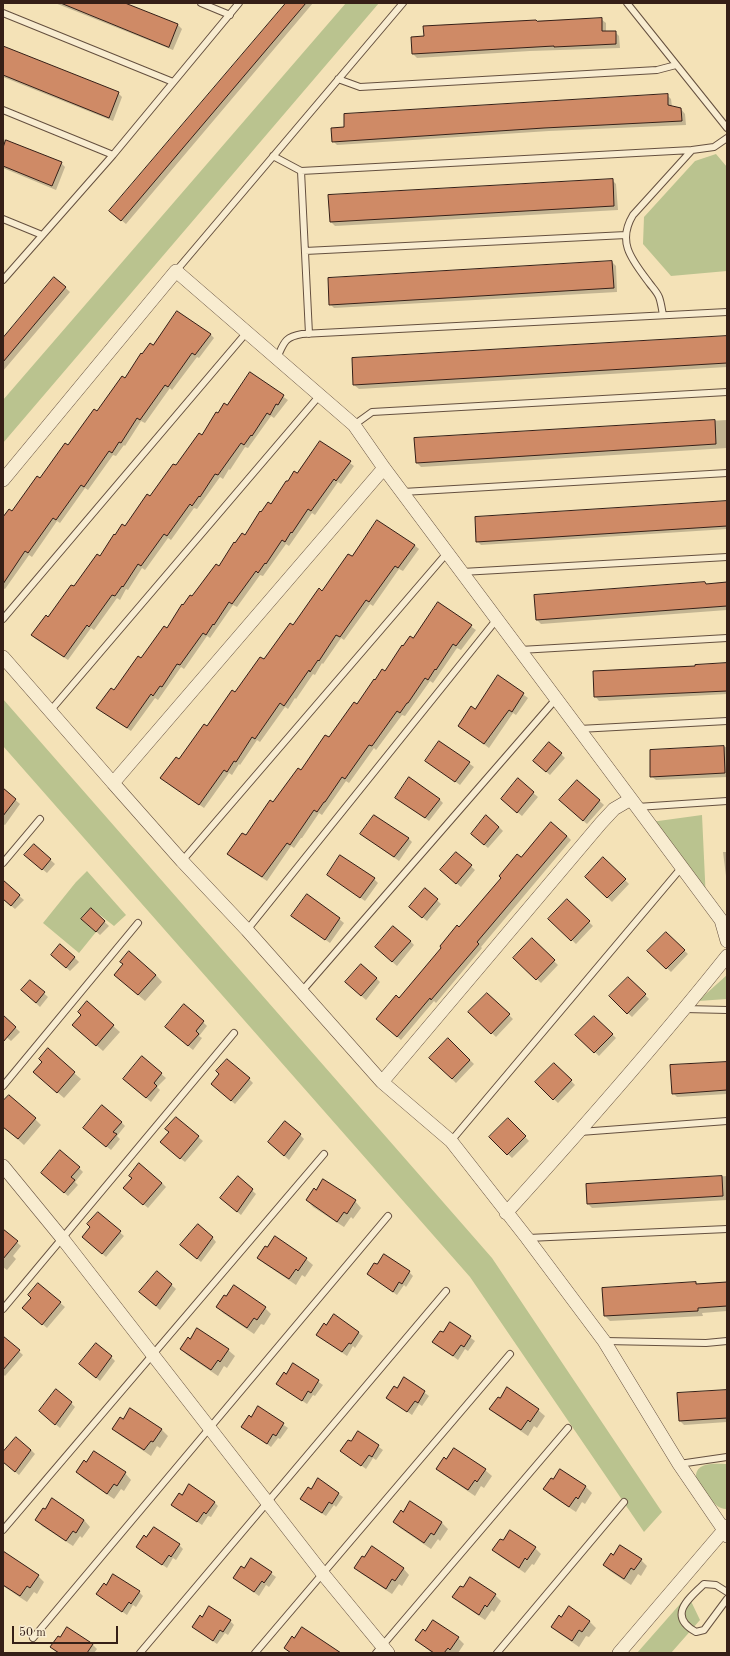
<!DOCTYPE html>
<html>
<head>
<meta charset="utf-8">
<style>
  body { margin:0 }
  #map { position:relative; width:730px; height:1656px; overflow:hidden; background:#f4e2b7; font-family:"Old Standard TT",serif }
  canvas { display:block }
  .frame { position:absolute; inset:0; border:4px solid #351f17; pointer-events:none }
  .scale { position:absolute; left:12px; top:1626px; width:106px; height:18px; box-sizing:border-box; border:2px solid #351f17; border-top:0; padding-left:5px; font-size:12px; line-height:14px; white-space:nowrap; color:#351f17; -webkit-text-stroke:3px #f8ecd0; paint-order:stroke }
</style>
</head>
<body>
<div id="map">
<canvas width="730" height="1656"></canvas>
<div class="frame"></div>
<div class="scale">50 m</div>
</div>
<script>
const ctx = document.querySelector('canvas').getContext('2d');
ctx.lineJoin = 'round';
function paint(path, color) {
  ctx.fillStyle = color;
  ctx.fill(path, 'evenodd');
}
function strokePath(path, color, width, dash) {
  ctx.strokeStyle = color;
  ctx.lineWidth = width;
  ctx.lineCap = dash ? 'butt' : 'round';
  ctx.setLineDash(dash || []);
  ctx.stroke(path);
}
const green = new Path2D(`
  M346,3H379L3,443V400Z
  M716,154L727,167V271L671,276L643,244L644,217L695,161Z
  M3,699L492,1258L662,1512L644,1532L470,1277L3,746Z
  M702,815L706,901L651,822Z
  M87,871L126,915L114,926L91,908L81,919L96,932L79,953L43,923L76,882Z
  M727,975V999L698,1001Z
  M727,1464V1509C713,1510 704,1488 696,1478C695,1461 716,1464 727,1464Z
  M688,1595L700,1620L671,1653H637Z`);
const shadow = new Path2D(`
  M55,3H123L178,25L182,29L173,50Z
  M287,3H313L126,224L115,215Z
  M601,19L606,23V32H615L619,36L620,48L530,51L417,58L413,54L537,22Z
  M3,47L118,93L122,97L113,121L3,77Z
  M667,95L671,99L672,107L681,109L685,114L686,125L549,131L337,145L333,141L345,128V115Z
  M3,139L61,163L65,167L56,190L3,168Z
  M612,180L616,184L618,210L335,226L331,222L329,196Z
  M612,262L616,266L617,292L334,308L330,304Z
  M55,278L70,292L3,371V339Z
  M210,334L214,338L199,358L197,357L172,390L170,388L145,423L141,421L125,446L124,445L116,456L113,455L88,490L85,488L60,523L57,521L32,557L29,555L5,589L3,588V519L12,513L153,346Z
  M727,337V367L359,389L354,385Z
  M250,374L288,400L274,418L271,416L248,448L245,447L230,470L229,469L223,479L220,477L197,509L194,508L171,540L168,538L145,570L142,568L128,590L126,589L120,600L117,598L94,630L91,628L68,660L36,639L32,635L48,618L100,558L116,536L202,437L218,414L227,406Z
  M727,420V448L421,467L417,463L604,427Z
  M320,442L354,466L341,484L338,482L315,515L312,513L289,546L286,544L263,576L260,575L237,607L233,605L210,638L207,636L184,669L181,667L158,700L155,698L131,731L102,712L98,708L114,692L271,505L297,474Z
  M727,502V529L481,545L477,541Z
  M414,545L419,549L403,571L399,569L373,606L370,604L344,640L341,638L323,664L322,663L315,675L313,674L296,699L295,698L288,709L285,707L260,742L257,740L240,765L239,764L232,775L229,773L204,808L161,778L180,760L352,558Z
  M727,583V610L541,624L537,620L706,585Z
  M438,604L476,630L461,650L457,648L433,683L430,681L405,716L402,715L376,750L374,748L349,783L346,781L322,815L319,813L302,838H301L294,848L291,846L267,881L232,858L228,854L246,836L357,706L375,681L385,672L413,639Z
  M727,663V694L599,701L595,696L696,667Z
  M498,676L528,698L516,715L513,713L489,748L459,726L475,710Z
  M440,742L474,767L460,785L427,761Z
  M727,747V777L656,780L651,776V751Z
  M561,754L565,758L550,775L538,765Z
  M518,780L538,797L522,816L506,803Z
  M577,781L604,805L587,824L564,804Z
  M3,789L20,804L5,825L3,824Z
  M396,797L439,799L443,803L429,821Z
  M499,827L503,831L488,848L476,838Z
  M361,834L408,838L412,842L399,861Z
  M567,836L571,840L481,947L482,948L436,1003L434,1001L401,1040L381,1023L399,999L521,859Z
  M34,845L55,864L47,873L30,859Z
  M723,852H727V877L726,876Z
  M456,853L475,870L461,887L445,874Z
  M603,858L629,884L612,902L586,877Z
  M328,875L374,879L378,883L365,901Z
  M3,882L24,900L15,909L3,899Z
  M425,889L441,904L427,921L414,910Z
  M567,901L593,926L576,944L550,919Z
  M91,910L109,926L100,935L87,923Z
  M292,916L339,919L344,923L330,943Z
  M666,933L688,954L671,972L649,951Z
  M532,940L558,965L541,983L515,958Z
  M410,941L414,945L397,966L380,951Z
  M75,958L79,962L70,971L56,959Z
  M124,965L156,975L162,982L145,1001L122,981Z
  M376,978L380,982L366,1000L350,986Z
  M628,978L649,999L632,1017L610,996Z
  M30,981L48,997L40,1007L22,990Z
  M487,994L513,1019L496,1037L470,1012Z
  M87,1003L120,1032L103,1051L80,1031L82,1015Z
  M3,1016L20,1032L11,1041L3,1034Z
  M594,1017L616,1038L599,1056L577,1035Z
  M203,1022L207,1026L199,1036L202,1038L193,1050L170,1031Z
  M448,1039L474,1064L456,1083L430,1058Z
  M142,1058L166,1078L157,1087L160,1090L151,1102L128,1083Z
  M727,1063V1094L677,1097L673,1093Z
  M554,1064L575,1085L558,1103L536,1082Z
  M74,1073L81,1079L64,1098L41,1078Z
  M249,1079L253,1083L235,1104L216,1088Z
  M3,1103L35,1119L41,1125L24,1145L3,1126Z
  M176,1118L203,1141L185,1162L165,1146Z
  M508,1119L529,1141L512,1158L490,1137Z
  M121,1122L125,1126L117,1136L120,1139L111,1150L88,1132Z
  M300,1135L304,1139L289,1160L273,1146Z
  M79,1168L83,1172L75,1182L78,1185L68,1196L46,1177Z
  M727,1176V1200L592,1208L588,1204L587,1185Z
  M238,1178L256,1194L241,1215L225,1202Z
  M162,1183L166,1187L148,1208L129,1192Z
  M307,1200L355,1201L361,1208L353,1219L351,1217L344,1227L313,1207Z
  M98,1213L124,1236L106,1257L87,1241Z
  M3,1230L21,1246L13,1256L16,1259L7,1270L3,1267Z
  M212,1237L216,1242L201,1262L185,1249Z
  M268,1249L306,1259L313,1265L305,1277L302,1275L296,1285L265,1264L259,1258Z
  M157,1272L176,1289L160,1310L145,1296Z
  M409,1272L413,1276L406,1287L404,1285L397,1295L368,1274Z
  M696,1283L698,1285L727,1283V1311L702,1313L703,1316L610,1321L605,1316L603,1289Z
  M38,1284L65,1307L47,1328L28,1312L32,1298Z
  M227,1298L265,1308L271,1314L264,1325L261,1324L254,1334L223,1313L217,1307Z
  M334,1316L363,1336L355,1348L353,1346L347,1356L317,1335L327,1326Z
  M450,1323L475,1341L468,1351L465,1349L458,1360L434,1342L443,1334Z
  M198,1329L228,1350L235,1356L227,1368L224,1366L218,1376L187,1355L181,1349L190,1340Z
  M3,1337L23,1355L5,1376L3,1374Z
  M111,1357L115,1361L100,1381L84,1368Z
  M294,1365L323,1385L315,1396L313,1395L307,1404L277,1384L287,1375Z
  M404,1378L429,1396L422,1406L419,1404L412,1415L392,1401Z
  M727,1391V1422L684,1425L680,1421Z
  M71,1403L75,1407L60,1428L44,1415Z
  M258,1407L288,1428L280,1439L278,1438L271,1447L242,1426L251,1418Z
  M130,1409L162,1430L168,1436L160,1448L157,1446L151,1456L120,1435L114,1429L123,1420Z
  M491,1409L538,1410L545,1416L537,1428L534,1426L528,1436L497,1415Z
  M358,1432L383,1450L376,1460L373,1458L366,1469L342,1451L351,1443Z
  M454,1449L485,1470L492,1476L484,1488L481,1486L475,1496L444,1475L437,1469L447,1460Z
  M31,1450L35,1454L19,1475L3,1462V1454Z
  M86,1463L125,1473L131,1480L124,1491L121,1489L114,1499L84,1479L77,1472Z
  M561,1470L586,1487L592,1493L585,1504L582,1502L576,1512L550,1495L544,1489L554,1481Z
  M318,1480L343,1497L336,1507L334,1505L326,1516L306,1503Z
  M214,1502L218,1506L211,1517L208,1516L202,1525L172,1505Z
  M411,1502L442,1523L448,1529L440,1541L438,1539L431,1549L400,1528L394,1522L403,1513Z
  M36,1519L84,1520L90,1527L82,1538L80,1536L73,1546L42,1526Z
  M147,1539L179,1545L183,1549L176,1560L173,1558L167,1568L137,1547Z
  M535,1548L541,1554L534,1565L532,1564L525,1573L500,1556L494,1550Z
  M251,1559L276,1577L269,1587L266,1585L259,1596L234,1578L244,1570Z
  M641,1560L647,1566L641,1576L638,1574L631,1585L610,1571L604,1565Z
  M3,1561L38,1576L44,1582L37,1594L34,1592L27,1602L3,1586Z
  M355,1568H403L409,1575L402,1586L399,1584L392,1594L362,1574Z
  M107,1586L139,1592L143,1596L136,1607L133,1605L127,1615L97,1594Z
  M495,1595L501,1601L494,1612L492,1610L485,1620L460,1603L454,1597Z
  M203,1618L230,1621L234,1625L228,1635L225,1633L217,1644L193,1627Z
  M562,1618L589,1621L596,1628L589,1637L586,1636L579,1647L559,1633L552,1627Z
  M68,1628L93,1645L97,1649L94,1653H58L55,1651L51,1647L61,1639Z
  M426,1632L458,1638L464,1644L458,1653H432L416,1640Z`);
const building = new Path2D(`
  M61,3H125L178,24L169,47Z
  M286,3H306L121,221L109,211Z
  M602,18V31H616V44L554,47V46L412,54L411,37L424,36L423,26L536,20L537,21Z
  M3,46L119,92L109,118L3,75Z
  M668,94V105L681,108L682,121L544,128L332,142L331,128L344,127V114Z
  M6,140L62,162L52,186L3,166V148Z
  M613,179L614,206L330,222L328,195Z
  M612,261L614,288L329,305L328,278Z
  M54,277L66,287L3,362V338Z
  M177,311L211,334L195,355L192,353L168,387L165,385L140,420L137,418L121,443L119,442L112,453L109,451L84,487L81,485L56,520L53,518L28,553L25,551L3,584V517L9,509L12,511L37,476L40,478L65,443L68,445L94,409L97,411L122,376L125,378L141,353L142,354L150,343L153,345Z
  M727,336V363L353,385L352,358Z
  M250,372L284,395L278,405L276,404L270,415L267,413L252,436L251,435L244,445L241,443L218,475L215,474L200,497L199,496L192,506L190,504L167,536L164,534L141,566L138,564L123,587L122,586L115,596L112,595L89,627L87,625L64,657L31,635L46,615L48,617L71,585L74,586L97,554L100,556L114,534L115,535L122,524L125,526L147,494L150,496L173,464L176,465L199,433L202,435L216,412L218,413L224,403L227,405Z
  M715,420L716,444L416,463L414,438Z
  M320,441L351,461L336,481L334,479L311,511L308,509L292,533L291,532L285,542L282,540L266,564L265,563L258,573L256,571L232,604L229,602L214,625L213,624L206,635L203,633L180,665L177,664L162,687L160,686L153,696L151,694L127,728L96,708L111,688L114,690L138,656L141,658L164,626L167,628L182,604L183,605L190,595L192,596L216,564L219,566L234,542L235,543L242,533L245,535L260,511L261,512L268,502L271,504L286,481H288L294,471L297,473Z
  M727,501V526L476,542L475,517Z
  M377,520L415,545L398,568L395,566L369,602L366,600L340,637L336,635L319,661L318,660L310,672L309,670L284,706L280,703L255,739L252,737L236,762L234,761L227,772L224,770L199,805L160,778L176,757L179,759L204,724L207,726L232,690L235,692L260,657L264,659L290,623L293,625L319,588L322,591L348,554L352,556Z
  M705,582L706,584L727,582V606L536,620L534,595Z
  M438,602L472,625L456,646L453,644L436,670L435,669L428,680L425,678L408,703H407L400,713L397,711L372,746L369,745L345,779L342,777L325,802H324L317,812L314,810L290,845L287,843L262,877L227,854L242,833L246,835L270,800L273,802L298,768L301,770L325,735L329,737L354,702L357,704L374,679L375,680L382,669L385,671L402,645L403,646L410,636L413,638Z
  M727,663V691L594,697L593,671L695,666V665Z
  M498,675L524,693L512,712L509,710L484,744L458,726L471,706L475,709Z
  M439,741L470,762L455,782L425,761Z
  M549,742L562,753L546,772L533,761Z
  M724,746L725,773L650,777V750Z
  M409,777L440,799L425,818L395,798Z
  M518,778L534,792L517,813L501,799Z
  M577,780L600,800L583,821L559,800Z
  M3,788L16,799L3,816Z
  M374,815L409,838L394,857L360,834Z
  M486,815L499,827L484,845L471,834Z
  M551,822L567,836L477,942L479,944L448,980L431,1000L430,998L397,1037L376,1019L396,995L399,998L441,948L440,946L457,925L459,927L501,878L499,876L517,854L521,857Z
  M34,844L51,859L42,870L24,855Z
  M456,852L472,865L456,884L440,870Z
  M340,855L375,878L360,898L327,875Z
  M603,857L626,879L607,898L585,877Z
  M3,880L20,895L11,906L3,899Z
  M425,888L438,899L422,918L409,907Z
  M307,894L340,918L325,940L291,916Z
  M567,899L590,921L571,941L548,919Z
  M91,908L105,921L96,932L81,919Z
  M393,926L411,941L392,962L375,947Z
  M666,932L685,950L666,969L647,951Z
  M532,938L555,960L536,980L513,958Z
  M60,944L75,957L66,968L51,955Z
  M129,951L156,975L138,995L114,975L123,964L120,962Z
  M361,964L377,978L361,996L345,982Z
  M628,977L646,994L627,1014L609,996Z
  M30,980L45,992L36,1003L21,990Z
  M487,993L510,1014L491,1034L468,1012Z
  M87,1001L114,1025L96,1046L72,1025L81,1015L78,1012Z
  M184,1004L204,1021L196,1031L199,1034L188,1046L165,1027Z
  M3,1015L16,1027L3,1042Z
  M594,1016L613,1034L594,1053L575,1035Z
  M448,1038L470,1060L452,1079L429,1058Z
  M48,1048L75,1072L57,1093L33,1072L42,1062L39,1059Z
  M142,1056L162,1073L154,1083L157,1086L146,1098L123,1079Z
  M227,1059L250,1078L231,1101L211,1084L219,1074L216,1071Z
  M727,1062V1090L672,1094L670,1065Z
  M554,1063L572,1080L553,1100L535,1082Z
  M9,1095L36,1118L18,1139L3,1127V1101Z
  M102,1105L122,1122L113,1132L117,1134L106,1147L83,1128Z
  M176,1117L199,1136L180,1159L160,1142L169,1132L165,1129Z
  M508,1118L526,1136L507,1155L489,1137Z
  M285,1121L301,1134L284,1156L268,1142Z
  M60,1150L80,1167L71,1177L75,1180L64,1193L41,1173Z
  M139,1163L162,1183L143,1205L123,1188L132,1178L129,1176Z
  M238,1176L253,1189L237,1212L220,1198Z
  M722,1176L723,1196L587,1204L586,1184Z
  M323,1179L356,1200L347,1214L344,1212L337,1222L306,1200L314,1188L316,1190Z
  M98,1212L121,1231L102,1254L82,1237L90,1227L87,1224Z
  M198,1224L213,1237L197,1259L180,1245Z
  M3,1229L18,1241L3,1259Z
  M275,1236L307,1258L298,1271L296,1269L289,1279L257,1258L265,1246L267,1247Z
  M384,1254L410,1271L402,1284L399,1282L393,1292L367,1274L374,1263L377,1264Z
  M157,1271L172,1284L156,1306L139,1292Z
  M696,1282V1284L727,1282V1306L698,1308V1311L604,1316L602,1288Z
  M38,1283L61,1302L42,1325L22,1308L31,1298L28,1295Z
  M234,1285L266,1307L257,1320L254,1318L247,1328L216,1307L224,1295L226,1296Z
  M334,1314L359,1332L351,1344L349,1343L342,1352L316,1335L324,1323L326,1325Z
  M450,1322L471,1336L464,1347L461,1345L453,1356L432,1342L440,1331L443,1332Z
  M197,1328L229,1349L220,1362L218,1360L211,1370L180,1349L188,1337L190,1339Z
  M3,1336L20,1350L3,1370Z
  M96,1343L112,1356L96,1378L79,1364Z
  M293,1363L319,1380L311,1393L308,1391L302,1401L276,1384L284,1372L286,1374Z
  M404,1377L425,1391L418,1403L415,1401L407,1412L386,1398L394,1386L397,1388Z
  M507,1387L539,1409L530,1422L528,1420L521,1430L489,1409L498,1397L500,1398Z
  M56,1389L72,1402L55,1425L39,1411Z
  M727,1390V1418L679,1421L677,1393Z
  M258,1406L284,1423L276,1436L273,1434L267,1444L241,1427L249,1415L251,1417Z
  M130,1408L162,1429L153,1442L151,1441L144,1450L112,1429L120,1417L123,1419Z
  M358,1431L379,1445L372,1457L369,1455L361,1466L340,1451L348,1440L351,1441Z
  M16,1437L31,1450L15,1472L3,1462V1452Z
  M454,1448L486,1469L477,1482L475,1480L468,1490L436,1469L444,1457L446,1459Z
  M94,1451L126,1472L117,1486L114,1484L107,1494L76,1472L84,1460L86,1462Z
  M560,1469L586,1486L578,1499L576,1497L569,1507L543,1489L551,1478L553,1479Z
  M318,1478L339,1493L332,1504L329,1502L322,1513L300,1499L308,1487L311,1489Z
  M189,1484L215,1502L206,1514L204,1512L197,1522L171,1505L179,1493L182,1495Z
  M52,1498L84,1520L76,1533L73,1531L66,1541L35,1520L43,1508L45,1509Z
  M410,1501L442,1522L434,1535L431,1533L424,1543L393,1522L401,1510L403,1512Z
  M154,1527L180,1544L171,1557L169,1555L162,1565L136,1547L144,1535L146,1537Z
  M510,1530L536,1547L527,1560L525,1558L519,1568L492,1550L500,1539L503,1540Z
  M620,1545L642,1559L634,1570L631,1568L624,1579L603,1565L611,1553L613,1555Z
  M372,1546L404,1568L395,1581L392,1579L386,1589L354,1568L362,1556L364,1557Z
  M3,1551L39,1575L30,1588L27,1586L20,1596L3,1585Z
  M251,1558L272,1572L264,1583L262,1581L254,1592L233,1578L241,1566L244,1568Z
  M113,1574L140,1591L131,1604L129,1602L122,1612L96,1594L104,1583L106,1585Z
  M470,1577L496,1594L487,1607L485,1605L479,1615L452,1597L460,1586L463,1587Z
  M209,1606L231,1620L223,1632L220,1630L213,1641L192,1627L200,1615L202,1617Z
  M569,1606L590,1621L582,1632L579,1630L572,1641L551,1627L559,1615L561,1617Z
  M433,1620L459,1637L450,1650L448,1648L444,1653H434L415,1640L423,1629L425,1631Z
  M67,1627L93,1644L87,1653H59L50,1647L58,1636L60,1637Z
  M302,1627L341,1653H291L284,1648L292,1636L294,1638Z`);
const lane = new Path2D(`
  M201,3L230,15
  M627,3L727,128
  M3,13L173,82
  M338,79L360,87L657,70L676,65
  M3,110L113,155
  M273,156L301,171L309,334
  M301,171L692,150
  M3,219L42,235
  M305,251L626,235
  M176,271L403,3
  M3,280L113,155L239,3
  M663,315C662,310 661,302 659,297C657,292 653,288 650,284C633,261 616,243 633,215L692,150L714,147L727,138
  M277,358C284,343 284,337 302,334L727,312
  M354,425L372,412L727,392
  M403,492L727,473
  M462,572L727,557
  M3,619L247,332
  M520,650L727,638
  M51,710L320,395
  M579,729L727,721
  M637,807L727,801
  M182,861L447,553
  M3,863L40,819
  M247,930L497,619
  M302,991L556,699
  M685,1009L727,1010
  M3,1086L138,923
  M580,1132L727,1121
  M451,1141L682,867
  M528,1238L727,1229
  M3,1309L234,1033
  M605,1341L706,1343L727,1341
  M679,1464L727,1457
  M3,1530L324,1154
  M727,1592L716,1585L704,1584C688,1599 667,1616 696,1632L704,1630L727,1599
  M33,1638L388,1216
  M140,1653L446,1291
  M255,1653L510,1354
  M376,1653L568,1428
  M497,1653L624,1502`);
const street = new Path2D(`
  M384,468L113,783L182,861L247,930L382,1082L451,1141L527,1238L604,1341L679,1464L724,1530L727,1526
  M3,480L176,271L354,425L384,468L631,799
  M3,657L113,783
  M382,1082L601,823L614,809L631,799L721,920L727,941
  M3,1166L62,1238L323,1574L388,1653
  M506,1213C582,1129 657,1044 727,956
  M619,1653L724,1530L727,1536`);
paint(green, '#bac38f');
paint(shadow, '#0003');
paint(building, '#cf8a66');
strokePath(building, '#351f17', 1);
strokePath(lane, '#65503f', 8);
strokePath(street, '#65503f', 14);
strokePath(lane, '#f8ecd0', 6);
strokePath(street, '#f8ecd0', 13);
</script>
</body>
</html>
